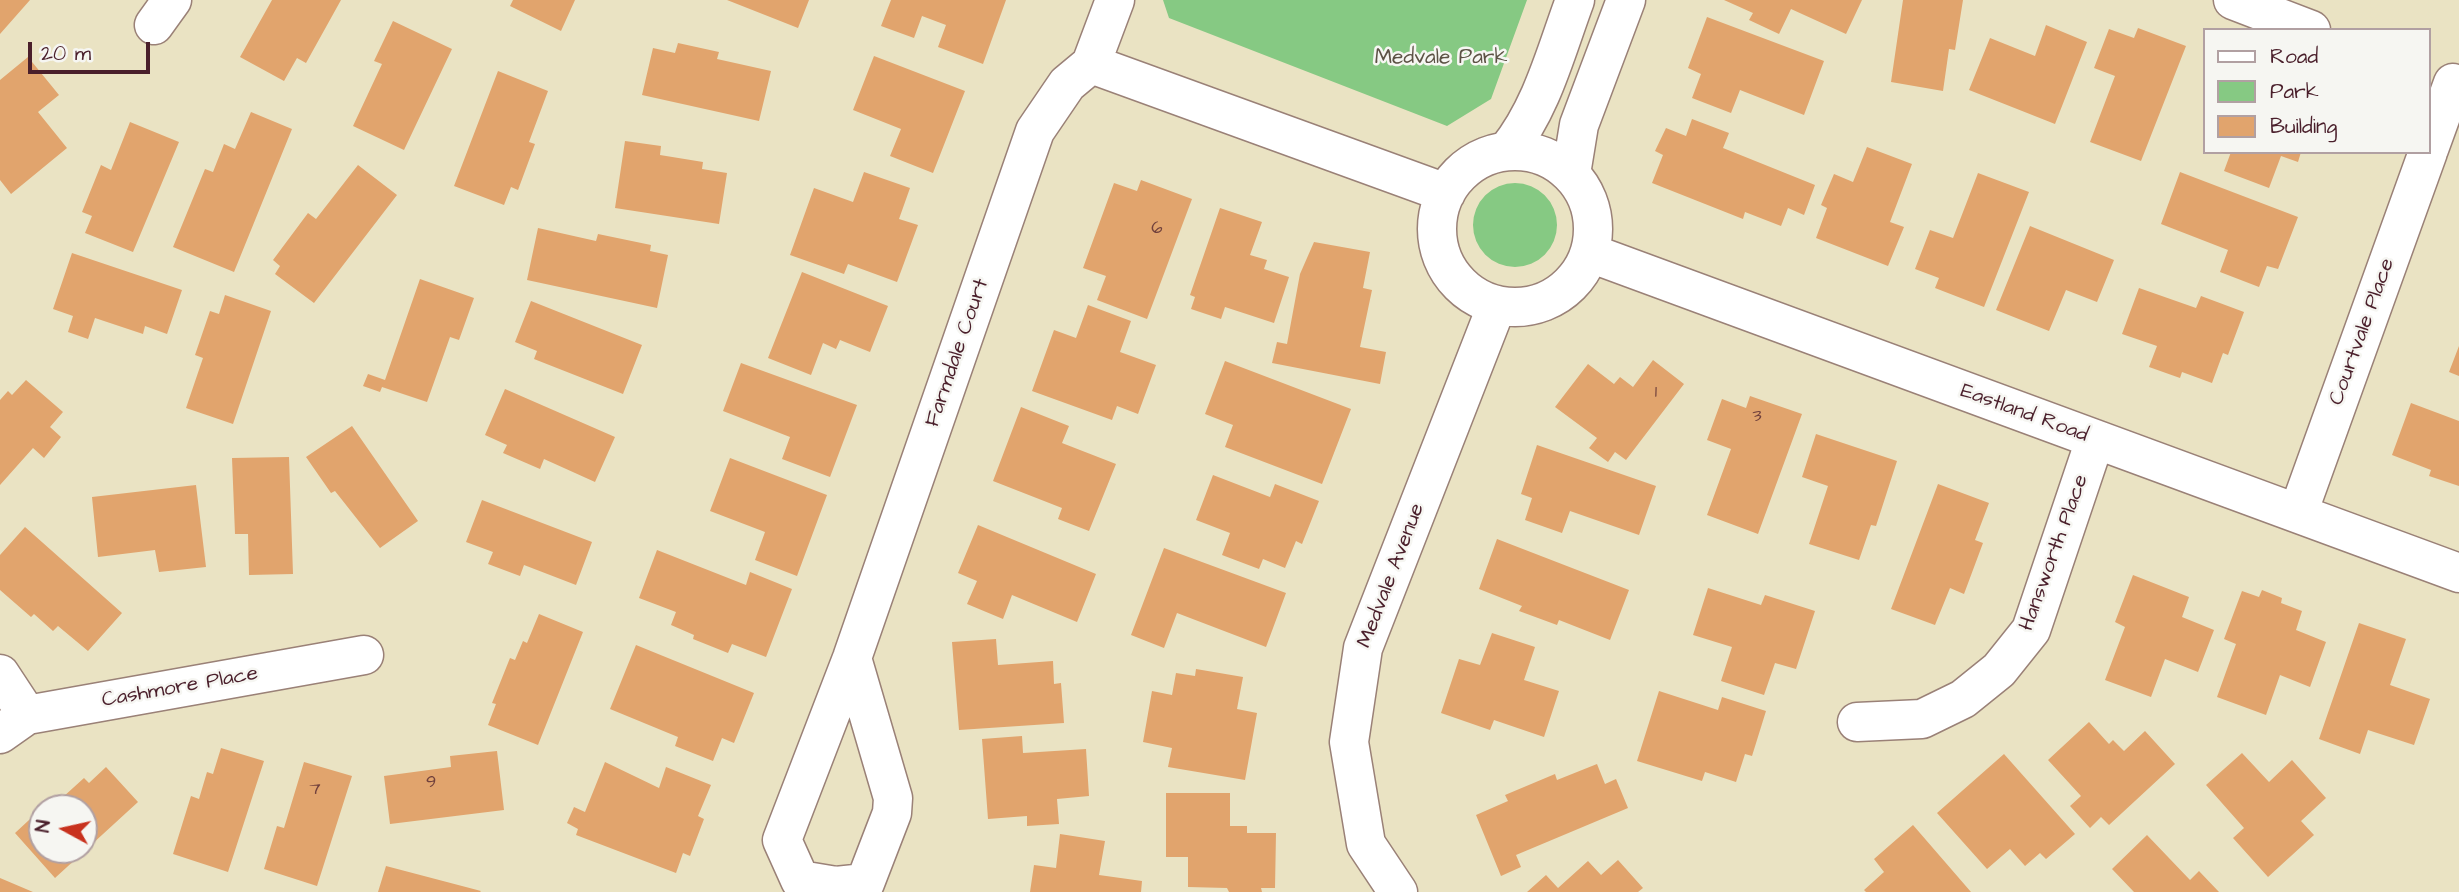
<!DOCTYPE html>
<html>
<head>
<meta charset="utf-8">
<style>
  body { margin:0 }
  #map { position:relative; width:2459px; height:892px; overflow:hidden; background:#eae3c3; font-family:"Architects Daughter",sans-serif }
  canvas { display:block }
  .legend { position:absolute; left:2203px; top:28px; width:228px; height:126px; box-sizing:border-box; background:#f6f6f2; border:2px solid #b1a0a2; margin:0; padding:9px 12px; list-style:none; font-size:21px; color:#4a1f2b }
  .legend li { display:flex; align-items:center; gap:14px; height:35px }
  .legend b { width:35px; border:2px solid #b1a0a2 }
  .north { position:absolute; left:28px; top:794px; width:70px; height:70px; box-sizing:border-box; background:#f6f6f2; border:2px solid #b1a0a2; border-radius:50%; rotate:278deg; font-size:19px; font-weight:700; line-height:28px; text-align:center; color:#4a1f2b }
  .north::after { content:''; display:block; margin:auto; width:24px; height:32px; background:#c8321e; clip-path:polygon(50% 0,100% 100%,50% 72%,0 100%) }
  .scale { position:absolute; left:28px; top:42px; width:122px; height:32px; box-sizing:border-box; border:4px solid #4a1f2b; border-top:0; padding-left:9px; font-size:21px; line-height:24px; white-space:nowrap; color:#4a1f2b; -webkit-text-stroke:5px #f6f6f2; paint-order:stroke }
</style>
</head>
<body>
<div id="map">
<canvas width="2459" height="892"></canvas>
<ul class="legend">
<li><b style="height:9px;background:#fff"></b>Road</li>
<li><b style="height:19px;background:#86c983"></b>Park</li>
<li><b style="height:19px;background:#e1a46d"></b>Building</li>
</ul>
<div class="north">N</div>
<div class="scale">20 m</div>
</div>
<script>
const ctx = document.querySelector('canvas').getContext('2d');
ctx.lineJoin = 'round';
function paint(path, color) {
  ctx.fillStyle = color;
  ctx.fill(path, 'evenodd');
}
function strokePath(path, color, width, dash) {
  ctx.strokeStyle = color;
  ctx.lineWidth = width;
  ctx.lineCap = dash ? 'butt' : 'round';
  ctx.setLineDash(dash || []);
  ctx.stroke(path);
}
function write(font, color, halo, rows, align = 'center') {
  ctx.font = font + ' "Architects Daughter",sans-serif';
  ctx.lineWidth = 5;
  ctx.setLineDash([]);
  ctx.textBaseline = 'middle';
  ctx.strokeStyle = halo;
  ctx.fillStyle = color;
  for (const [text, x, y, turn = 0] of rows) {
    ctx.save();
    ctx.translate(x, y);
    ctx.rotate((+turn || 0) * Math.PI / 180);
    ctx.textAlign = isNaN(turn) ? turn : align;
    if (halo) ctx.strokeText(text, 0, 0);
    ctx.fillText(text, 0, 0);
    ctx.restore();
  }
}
const green = new Path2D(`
  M1163,0H1527L1491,99L1447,126L1169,18Z
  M1473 225a42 42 0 1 1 84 0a42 42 0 1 1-84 0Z`);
const building = new Path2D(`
  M0,0H30L0,34Z
  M272,0H341L306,63L297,58L284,81L240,57Z
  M513,0H575L561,31L510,6Z
  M727,0H809L798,28Z
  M891,0H1006L983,64L938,47L946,25L922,16L914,38L881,26Z
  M1724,0H1862L1846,34L1791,9L1779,34L1749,20L1753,13Z
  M1903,0H1963L1955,50L1949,49L1943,91L1891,82Z
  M1707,17L1824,61L1804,115L1740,90L1731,113L1692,98L1701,74L1688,68Z
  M393,21L452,49L404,150L353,126L382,64L374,61Z
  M2046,25L2087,42L2055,124L1969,90L1990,38L2035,56Z
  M2138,28L2186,46L2141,161L2090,142L2115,76L2094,68L2109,29L2134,38Z
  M678,43L719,52L717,59L771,71L759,121L642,95L653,48L675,53Z
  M874,56L965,91L933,173L890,156L901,129L853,110Z
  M28,57L59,95L38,112L67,148L11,194L0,180V80Z
  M498,71L548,91L529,142L535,144L518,190L511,187L504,205L454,186Z
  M251,112L292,129L234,272L173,247L205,169L213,172L224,144L235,149Z
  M1692,119L1729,133L1723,148L1815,185L1804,215L1788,208L1781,226L1745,212L1743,219L1652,183L1663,155L1655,151L1666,128L1686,136Z
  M130,122L179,142L133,252L85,233L92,216L82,212L101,165L111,170Z
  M625,141L661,146L660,155L703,162L702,169L727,173L719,224L615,208Z
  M1867,147L1912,164L1890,222L1904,227L1888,266L1816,238L1827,208L1821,205L1834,174L1853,182Z
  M2231,152H2301L2298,162L2281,156L2269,188L2224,171Z
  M358,165L397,195L314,303L275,274L280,266L273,260L308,213L316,219Z
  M864,172L910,188L899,219L918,225L897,282L848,264L844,274L790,255L814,188L853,202Z
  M2180,172L2298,217L2278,269L2267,266L2259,287L2220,272L2228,250L2161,224Z
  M1978,173L2029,192L1984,307L1935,288L1939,278L1915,269L1930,230L1953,238Z
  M1141,180L1192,199L1147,319L1097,300L1106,276L1083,268L1114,183L1137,191Z
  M1220,208L1262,222L1250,255L1267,260L1264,269L1289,277L1274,323L1225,307L1221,319L1191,309L1195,297L1190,295Z
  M2030,226L2114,260L2097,302L2066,290L2049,331L1996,310Z
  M538,228L596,241L598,234L651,245L650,251L668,255L657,308L527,280Z
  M1314,242L1370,252L1363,288L1372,290L1360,347L1386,352L1380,384L1272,363L1277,342L1287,344L1300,274Z
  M72,253L182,290L167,334L145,326L143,334L95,318L88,339L68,332L73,316L53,309Z
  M802,272L888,306L870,352L840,340L836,349L823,343L811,375L768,358Z
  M420,279L474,298L459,340L450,337L427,402L382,387L380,392L363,386L368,374L385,380Z
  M2139,288L2196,308L2201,296L2244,312L2228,355L2223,353L2212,383L2182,372L2180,378L2149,367L2157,346L2122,334Z
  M225,295L271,311L233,424L186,408L203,358L195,355L210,311L219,314Z
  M531,301L642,345L623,394L534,359L537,351L515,342Z
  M1088,305L1131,321L1120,352L1156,365L1138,414L1117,406L1112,420L1032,391L1054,330L1076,338Z
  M2459,346V376L2449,372Z
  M1653,360L1684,384L1626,460L1615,452L1608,462L1589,448L1597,438L1555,407L1588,364L1614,384L1620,377L1633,387Z
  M1225,361L1351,409L1322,484L1225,447L1233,425L1205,414Z
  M741,363L857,405L830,477L782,459L790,437L723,411Z
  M26,380L63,412L50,427L61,437L44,458L33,448L0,485V400L8,391L12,395Z
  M505,389L615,437L595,482L544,459L540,469L503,453L507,445L485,435Z
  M1750,396L1802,414L1758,534L1707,515L1731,449L1707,440L1722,399L1746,408Z
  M2411,403L2459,421V486L2429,476L2431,470L2392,455Z
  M1021,407L1069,426L1062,443L1116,464L1089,531L1058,519L1062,508L993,481Z
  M352,426L418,521L380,548L335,491L331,493L306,457Z
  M1816,434L1897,461L1876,526L1871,525L1859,560L1809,544L1828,486L1802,477Z
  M1537,445L1656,486L1639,535L1570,511L1562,533L1525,520L1532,498L1521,494Z
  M289,457L293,574L249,575L248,534H235L232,458Z
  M730,458L827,495L797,576L755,560L765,532L710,511Z
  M1213,475L1270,497L1275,484L1319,501L1302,544L1296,541L1285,568L1263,559L1259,569L1222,555L1230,533L1196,520Z
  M1938,484L1989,503L1975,540L1983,543L1964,594L1950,588L1935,625L1891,609Z
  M196,485L206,567L159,572L155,550L98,557L92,497Z
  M482,500L592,542L576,585L524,565L520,576L488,564L493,552L466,542Z
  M978,525L1096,574L1077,622L1012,595L1003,619L967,604L977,581L958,573Z
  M25,527L122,613L88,651L58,626L53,631L34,614L31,617L0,590V555Z
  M1497,539L1629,590L1610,640L1559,620L1557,625L1519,611L1522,606L1479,589Z
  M1164,548L1286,593L1266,647L1177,613L1164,648L1131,635Z
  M657,550L746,585L750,572L792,589L766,657L732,644L728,653L693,639L694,635L671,625L676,612L639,598Z
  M2133,575L2189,597L2182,617L2214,630L2198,672L2165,659L2151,697L2105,680L2125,627L2115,622Z
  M1708,588L1761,605L1765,595L1815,611L1796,669L1775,663L1764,695L1721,681L1732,647L1693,635Z
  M2262,590L2282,598L2281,603L2302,611L2296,630L2326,642L2310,687L2280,675L2266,715L2217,697L2236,644L2224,639L2242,591L2259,597Z
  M539,614L583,632L538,745L488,725L496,704L492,703L510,658L515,660L523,641L527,643Z
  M2359,623L2406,639L2390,685L2430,699L2414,745L2368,730L2360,754L2319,739Z
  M1492,633L1535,647L1524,680L1559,691L1544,737L1494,720L1490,730L1441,713L1459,659L1480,665Z
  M996,639L998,665L1053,661L1054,684L1061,683L1064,723L959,730L952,642Z
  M636,645L754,693L734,743L722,738L713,761L675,746L678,737L610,709Z
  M1196,669L1243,677L1237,709L1257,713L1245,780L1168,767L1172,748L1143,742L1152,691L1172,695L1176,673L1195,676Z
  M1659,691L1718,710L1722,697L1766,711L1752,756L1745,754L1736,782L1705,772L1702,781L1637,761Z
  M2089,722L2109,744L2113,740L2124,751L2145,731L2175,764L2109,825L2101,817L2090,828L2070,806L2081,796L2048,760Z
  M1022,736L1023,753L1086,749L1089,796L1057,799L1059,824L1027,826V816L988,819L982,739Z
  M221,748L264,761L228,872L173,854L191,796L199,799L207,772L213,774Z
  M497,751L504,810L390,824L384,776L451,767L450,756Z
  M2242,753L2269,782L2292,760L2326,798L2301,821L2314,835L2268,877L2233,838L2244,828L2206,785Z
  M2004,754L2075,834L2046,859L2040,853L2025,866L2010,849L1987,869L1937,813Z
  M304,762L352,776L317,886L264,869L277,826L284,828Z
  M605,762L659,788L666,767L711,785L698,816L704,819L690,856L683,853L676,873L576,835L578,829L567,823L574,807L585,812Z
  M1597,764L1605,784L1616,779L1628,808L1516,855L1521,867L1501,876L1476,815L1508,801L1505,795L1555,774L1557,780Z
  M106,767L138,802L55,878L15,833L42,808V850H84V808H42L48,803L52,807L84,778L89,783Z
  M1166,793H1230V826H1247V833H1276L1275,888H1261L1262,892H1229L1227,888L1188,887V857H1166Z
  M1913,825L1971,892H1866L1864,890L1884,872L1874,859Z
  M1060,834L1105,841L1099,875L1142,881L1141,892H1030L1034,865L1056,868Z
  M2147,835L2190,880L2199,871L2219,892H2134L2112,869Z
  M1618,860L1643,888L1638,892H1527L1546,875L1558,888L1588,861L1601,875Z
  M386,866L481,891L480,892H378Z
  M0,878L33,892H0Z`);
const minor = new Path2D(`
  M2233,0L2311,30
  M154,25L172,0
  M1091,64L1446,193
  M2429,149L2453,83
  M1507,151C1542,108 1556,51 1575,0
  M1437 229a78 78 0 1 1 156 0a78 78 0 1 1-156 0Z
  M1571,174L1579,125L1626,0
  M1590,253L2459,573
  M2298,513L2428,152
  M852,658L893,798L892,813L865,883L836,886L800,880L782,840L852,658L1035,131L1067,84L1091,64L1115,0
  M0,674L27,715
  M1857,722L1922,719L1963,699L1999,670L2031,630L2095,440
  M0,734L27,715L364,655
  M1398,892L1366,844L1349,742L1363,648L1497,305`);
const numberNames = [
  ["6",1157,229],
  ["1",1656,393],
  ["3",1757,417],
  ["9",431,783],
  ["7",315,790]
];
const parkNames = [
  ["Medvale Park",1441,59]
];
const streetNames = [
  ["Courtvale Place",2363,332,-70],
  ["Farmdale Court",958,353,-71],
  ["Eastland Road",2024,414,20],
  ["Hansworth Place",2055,553,-70],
  ["Medvale Avenue",1392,576,-69],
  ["Cashmore Place",180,688,-10]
];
paint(green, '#86c983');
paint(building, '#e1a46d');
strokePath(minor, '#9a8177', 41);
strokePath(minor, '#fff', 38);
write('18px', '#70403c', null, numberNames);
write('21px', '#5c5245', '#f6f6f2', parkNames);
write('21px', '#4a1f2b', '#f6f6f2', streetNames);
</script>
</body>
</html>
